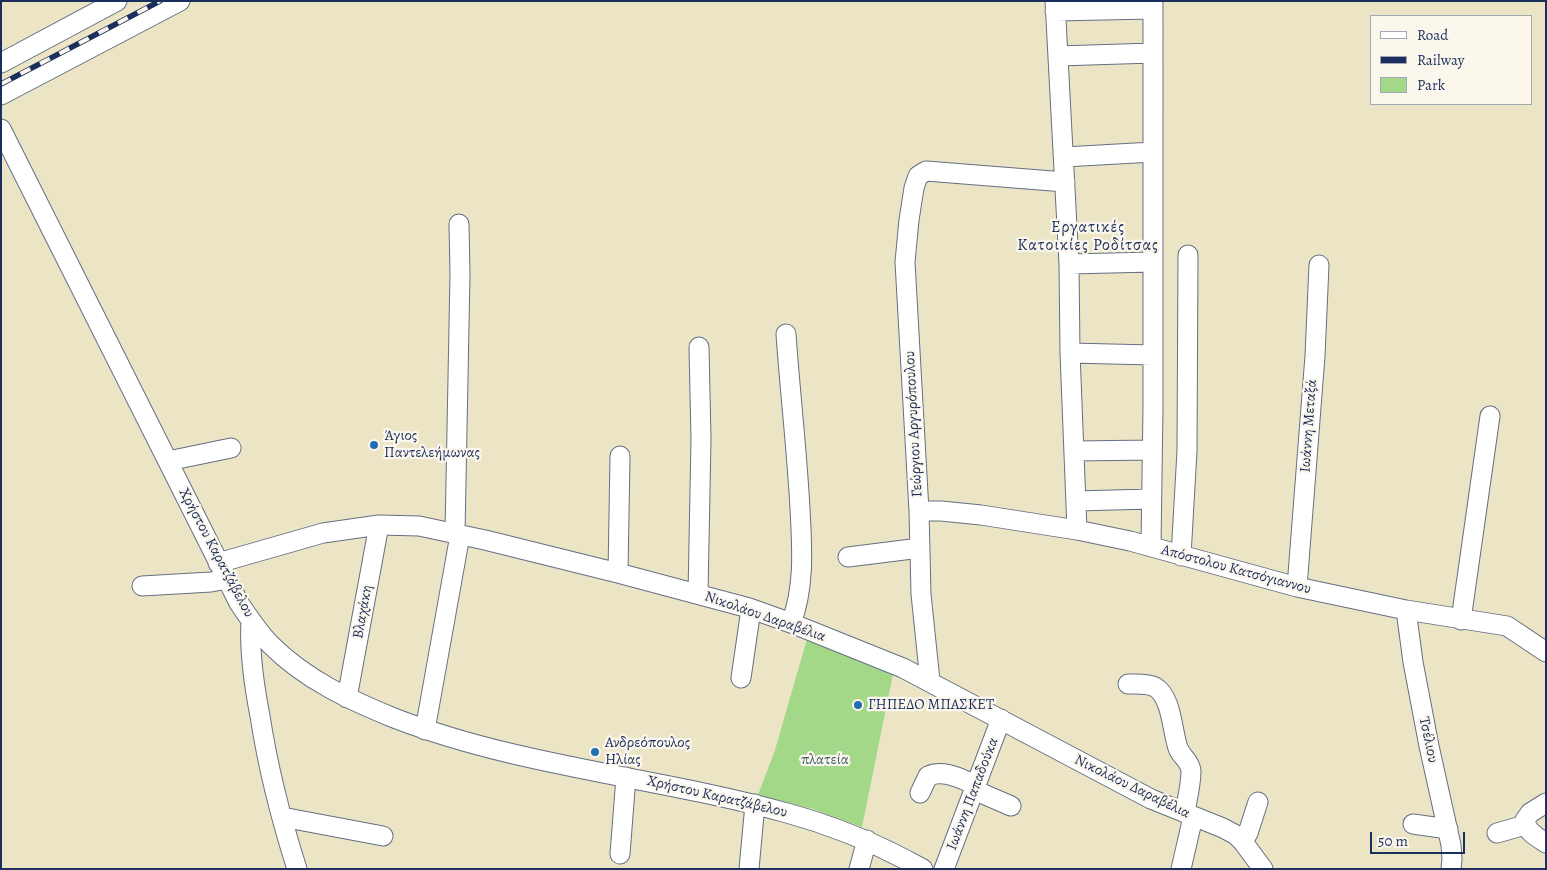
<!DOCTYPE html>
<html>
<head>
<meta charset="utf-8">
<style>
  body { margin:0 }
  #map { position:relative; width:1547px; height:870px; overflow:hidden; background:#ebe5c6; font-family:Alegreya,serif }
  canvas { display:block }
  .frame { position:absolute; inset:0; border:2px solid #1b2f5e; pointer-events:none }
  .legend { position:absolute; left:1370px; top:15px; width:162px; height:90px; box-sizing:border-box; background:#fbf7ec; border:1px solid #a1a7b3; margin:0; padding:6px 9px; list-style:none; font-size:15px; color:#1b2f5e }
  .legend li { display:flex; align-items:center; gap:10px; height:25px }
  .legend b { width:25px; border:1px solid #a1a7b3 }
  .scale { position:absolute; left:1370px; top:832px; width:95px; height:22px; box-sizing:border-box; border:2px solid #1b2f5e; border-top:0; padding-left:6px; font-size:15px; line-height:18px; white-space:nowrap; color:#1b2f5e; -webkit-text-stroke:4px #fbf7ec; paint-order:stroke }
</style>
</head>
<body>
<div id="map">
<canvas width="1547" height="870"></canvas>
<div class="frame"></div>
<ul class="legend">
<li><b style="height:6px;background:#fff"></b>Road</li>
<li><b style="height:6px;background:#1b2f5e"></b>Railway</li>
<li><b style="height:14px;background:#a3d889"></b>Park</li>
</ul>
<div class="scale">50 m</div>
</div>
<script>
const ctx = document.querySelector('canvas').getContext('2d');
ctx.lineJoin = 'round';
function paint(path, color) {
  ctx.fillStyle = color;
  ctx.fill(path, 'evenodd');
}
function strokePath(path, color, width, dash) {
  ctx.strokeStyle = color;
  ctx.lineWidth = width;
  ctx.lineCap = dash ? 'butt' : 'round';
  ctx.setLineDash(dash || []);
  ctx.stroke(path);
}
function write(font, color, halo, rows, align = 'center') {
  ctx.font = font + ' Alegreya,serif';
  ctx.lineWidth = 4.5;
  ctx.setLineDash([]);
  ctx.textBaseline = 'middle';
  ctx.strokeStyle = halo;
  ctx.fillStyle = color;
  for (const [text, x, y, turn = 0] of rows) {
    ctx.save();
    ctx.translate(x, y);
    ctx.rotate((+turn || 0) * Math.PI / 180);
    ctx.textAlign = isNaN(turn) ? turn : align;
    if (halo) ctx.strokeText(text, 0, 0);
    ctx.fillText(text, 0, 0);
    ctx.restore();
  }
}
const green = new Path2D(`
  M807,639L893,674L862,827L813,809L758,795L775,750Z`);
const minor = new Path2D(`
  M1055,1L1069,264L1070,353L1077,530
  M1055,11L1153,9
  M1058,56L1153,53
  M1,63L117,1
  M1,95L180,1
  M1,129L239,603C249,618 259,633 271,645C306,680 350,700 394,718C521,767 657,777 787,813C835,826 880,845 923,869
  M1064,157L1153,152
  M1069,264L1153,262
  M786,334C790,392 797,451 800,509C802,547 805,587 791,623
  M1070,353L1153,355
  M1074,451L1152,450
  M168,461L231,448
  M1076,501L1151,499
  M919,511H941L981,515L1077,530L1130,541L1297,587L1406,610L1507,626L1546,652
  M455,533L460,274L459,224
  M1151,546L1153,407V1
  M1181,556L1187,451L1188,255
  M848,557L920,548
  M218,563L323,533L379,525L419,526L485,540L618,573L749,608L791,623L903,668L1151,799L1223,828L1236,835L1243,842L1263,869
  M618,573L620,456
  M142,586L211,582L226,579
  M1297,587L1315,356L1319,265
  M698,594L701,439L699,347
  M1406,610L1413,662L1429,746L1451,845L1452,859L1451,869
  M1461,620L1490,416
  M251,621C249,653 254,685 260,716C268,768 281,819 297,869
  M741,678L751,609
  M930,681L921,594L919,511L905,262L909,220L914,188L918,176L926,171L1065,182
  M1128,684C1136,684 1147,683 1155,687C1172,697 1172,731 1178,748C1181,757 1190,760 1191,771C1191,785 1187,799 1185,813
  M347,698L379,525
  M425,730L460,535
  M974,790L1011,806
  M920,793L928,776C944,769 961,779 976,785
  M1546,803L1530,813L1525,820C1525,831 1537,837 1546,843
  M282,817L383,836
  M1413,824L1448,829
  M1497,833L1525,825
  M1243,842L1248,833L1258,802
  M620,854L626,777
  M749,869L755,804
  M859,869L867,840
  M944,869L1001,719
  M1181,869L1193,817`);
const rail = new Path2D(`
  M1,84L160,1`);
const markers = [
  [374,445,5,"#1f6fb2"],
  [858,705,5,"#1f6fb2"],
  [595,752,5,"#1f6fb2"]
];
const streetNames = [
  ["Γεώργιου Αργυρόπουλου",914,424,-93],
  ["Ιωάννη Μεταξά",1309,426,-86],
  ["Χρήστου Καρατζάβελου",216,553,62],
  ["Απόστολου Κατσόγιαννου",1236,570,15],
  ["Βλαχάκη",363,612,-80],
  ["Νικολάου Δαραβέλια",765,617,19],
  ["Τσέλιου",1428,740,78],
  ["Νικολάου Δαραβέλια",1132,787,26],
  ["Ιωάννη Παπαδούκα",973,794,-69],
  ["Χρήστου Καρατζάβελου",717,797,13]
];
const poiNames = [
  ["Άγιος",384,436],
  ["Παντελεήμωνας",384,453],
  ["ΓΗΠΕΔΟ ΜΠΑΣΚΕΤ",868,705],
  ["Ανδρεόπουλος",605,743],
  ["Ηλίας",605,760]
];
const parkNames = [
  ["πλατεία",825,760]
];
const neighbourhoodNames = [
  ["Εργατικές",1088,228],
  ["Κατοικίες Ροδίτσας",1088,246]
];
paint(green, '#a3d889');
strokePath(minor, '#646f82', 21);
strokePath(minor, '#fff', 19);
strokePath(rail, '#1b2f5e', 5.5);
strokePath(rail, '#fbf7ec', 4, [11]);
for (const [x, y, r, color] of markers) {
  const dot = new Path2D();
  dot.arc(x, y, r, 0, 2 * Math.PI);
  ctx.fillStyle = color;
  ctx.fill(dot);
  strokePath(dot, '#fbf7ec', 2);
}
write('15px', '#1b2f5e', '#fbf7ec', streetNames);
write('15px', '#1b2f5e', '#fbf7ec', poiNames, 'left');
write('15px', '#3d5969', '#fbf7ec', parkNames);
ctx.letterSpacing = '1px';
write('16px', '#1b2f5e', '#fbf7ec', neighbourhoodNames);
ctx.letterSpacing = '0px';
</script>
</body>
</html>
